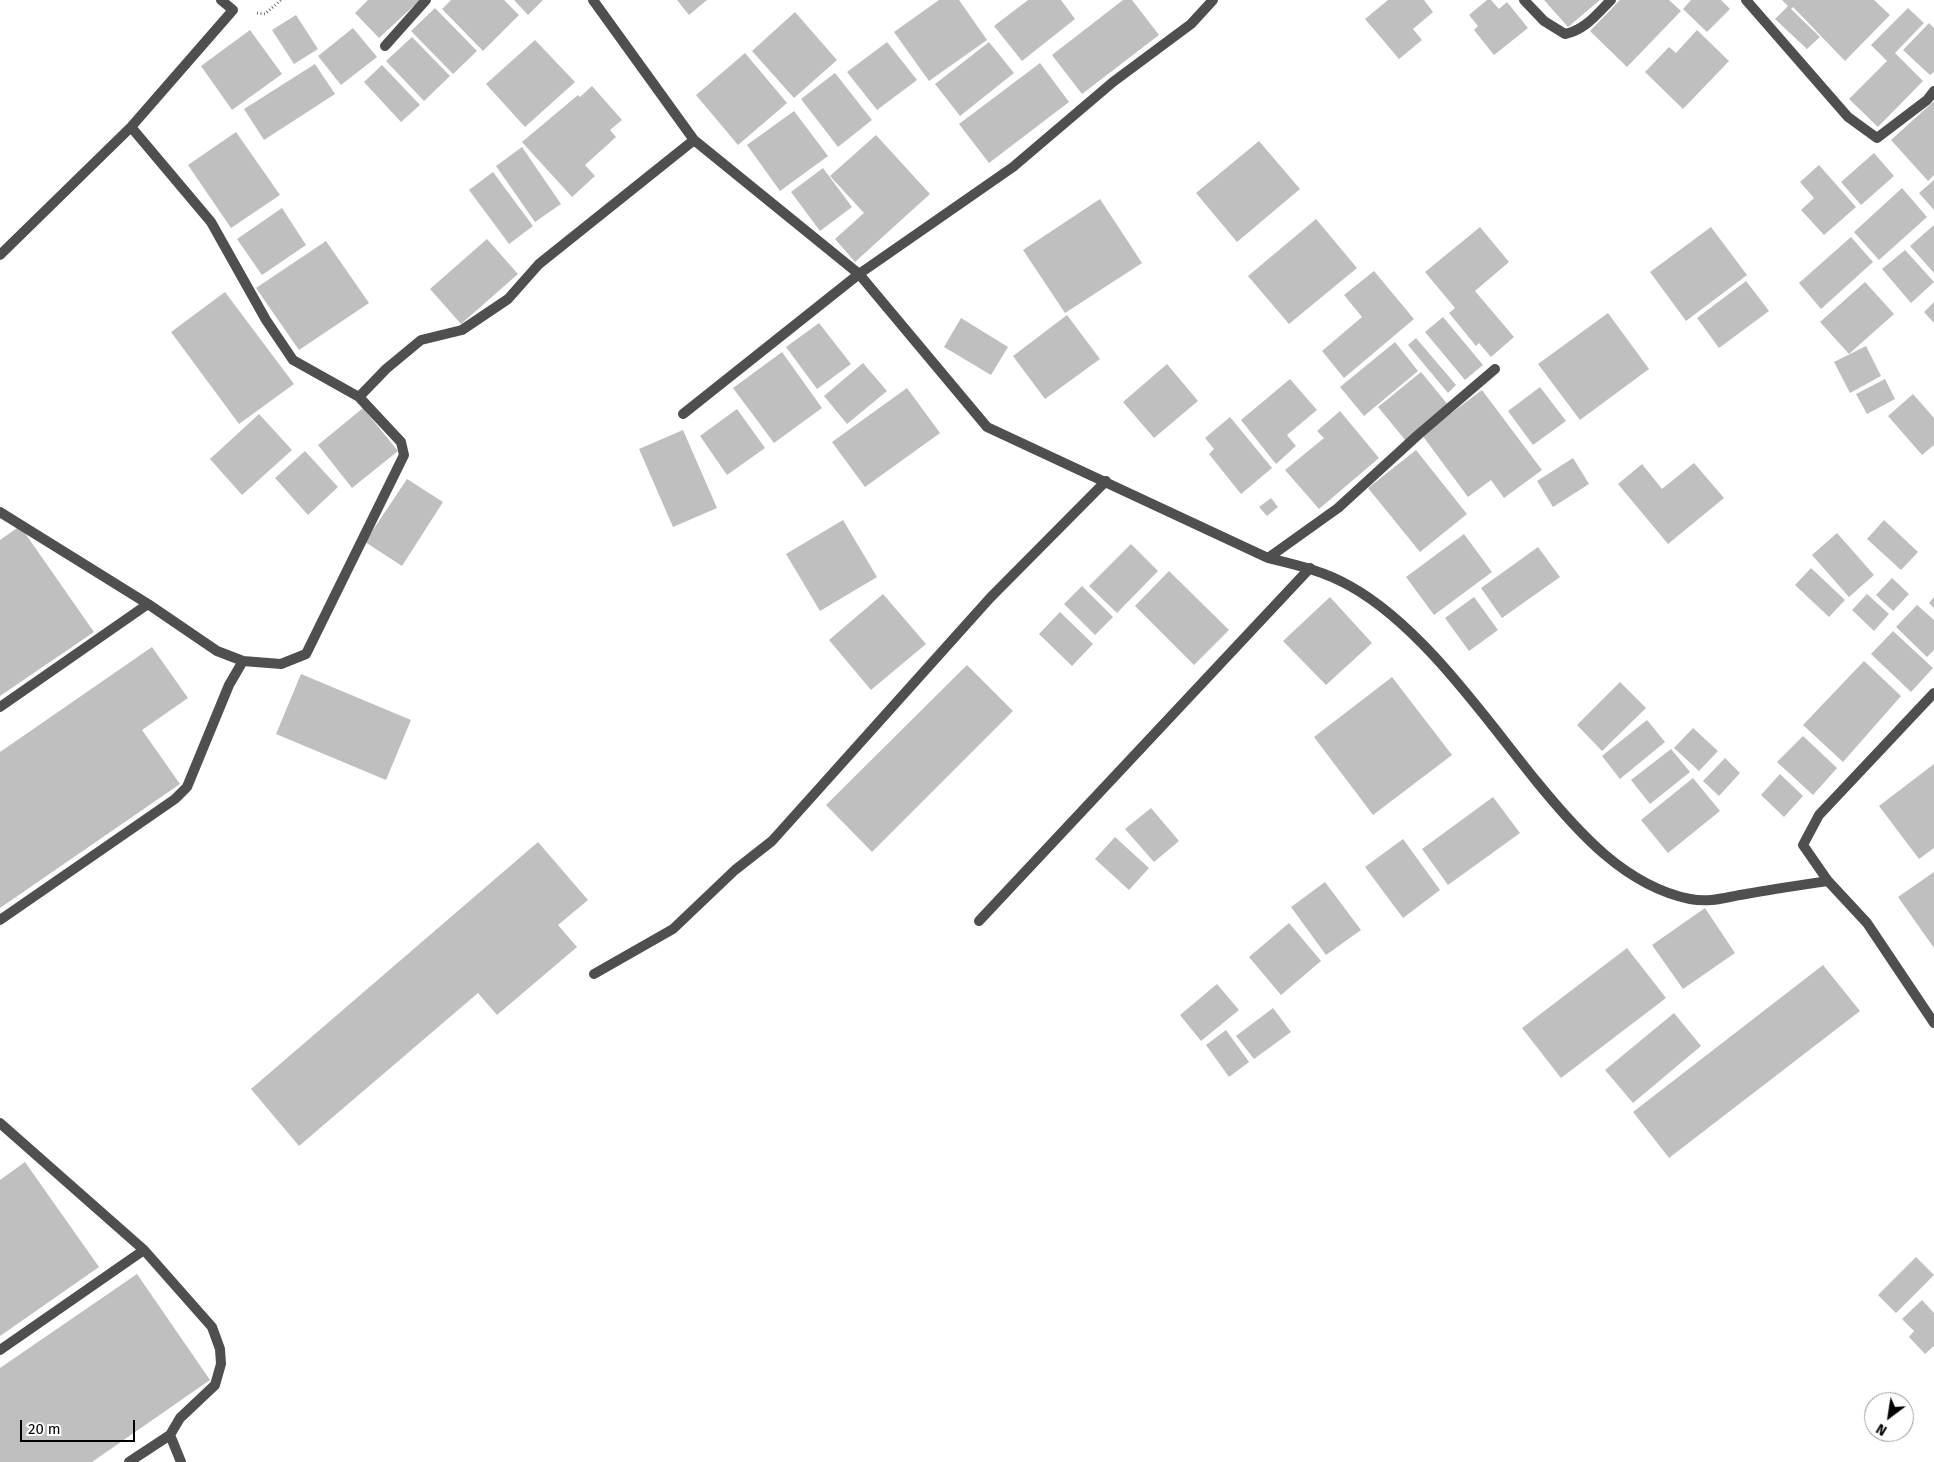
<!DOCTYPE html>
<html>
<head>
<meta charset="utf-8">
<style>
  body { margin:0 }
  #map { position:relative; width:1934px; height:1462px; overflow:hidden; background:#fff; font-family:"Fira Sans",sans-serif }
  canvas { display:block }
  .north { position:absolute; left:1864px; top:1392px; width:50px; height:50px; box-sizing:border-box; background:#fff; border:1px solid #999; border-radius:50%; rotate:211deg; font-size:14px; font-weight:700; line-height:20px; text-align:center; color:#000 }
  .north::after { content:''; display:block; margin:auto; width:18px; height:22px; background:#000; clip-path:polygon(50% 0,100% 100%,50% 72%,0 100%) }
  .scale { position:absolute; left:20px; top:1420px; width:115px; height:22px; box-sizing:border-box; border:2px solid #000; border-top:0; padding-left:6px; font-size:15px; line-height:18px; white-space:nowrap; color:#000; -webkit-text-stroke:4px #fff; paint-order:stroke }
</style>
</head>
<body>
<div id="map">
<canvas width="1934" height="1462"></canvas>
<div class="north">N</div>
<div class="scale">20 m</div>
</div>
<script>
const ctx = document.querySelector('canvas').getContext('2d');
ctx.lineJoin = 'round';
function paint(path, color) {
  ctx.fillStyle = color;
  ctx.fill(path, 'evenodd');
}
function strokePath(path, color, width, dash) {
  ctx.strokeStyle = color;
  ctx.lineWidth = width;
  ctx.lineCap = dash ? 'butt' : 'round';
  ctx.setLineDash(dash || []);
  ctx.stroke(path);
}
const building = new Path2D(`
  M368,0H420L379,38L355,13Z
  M451,0H504L519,15L483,51L442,9Z
  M514,0H543L528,15Z
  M677,0H707L689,15Z
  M939,0H959L987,40L929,81L894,32Z
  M1028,0H1061L1075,19L1022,61L994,26Z
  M1123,0H1132L1159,35L1082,94L1052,55Z
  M1388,0H1424L1433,12L1413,29L1422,40L1399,59L1365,19Z
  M1487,0H1491L1499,9L1507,2L1528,28L1494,55L1474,30L1478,26L1469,15Z
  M1544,0H1600L1568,27Z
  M1620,0H1669L1681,11L1627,67L1590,31Z
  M1691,0H1721L1730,9L1707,32L1683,9Z
  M1782,0H1874L1890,15L1845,61L1793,7L1791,9L1820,37L1807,49L1775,19L1788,6Z
  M435,8L477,51L453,74L411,31Z
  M1908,8L1924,23L1895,53L1923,81L1878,127L1849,99L1887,61L1871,45Z
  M795,12L837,60L794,98L752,51Z
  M296,15L318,49L294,64L272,30Z
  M1929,23L1934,28V72L1930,75L1903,50Z
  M353,28L377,57L341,85L318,56Z
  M250,30L282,74L232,110L201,66Z
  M1697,30L1729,61L1683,109L1645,72L1669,47L1676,53Z
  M412,37L450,76L424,101L386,61Z
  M535,40L575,82L525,127L486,84Z
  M887,42L917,80L877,110L847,72Z
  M989,42L1014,73L960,116L935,84Z
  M745,53L787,103L738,145L696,95Z
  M1040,63L1069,102L989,163L959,124Z
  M315,64L335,94L264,140L244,109Z
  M382,65L420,105L401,122L364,82Z
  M835,73L872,120L838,147L801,99Z
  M592,86L622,120L610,130L616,137L585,165L595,176L572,197L522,142L578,95L580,97Z
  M1934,101V175L1928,181L1891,140Z
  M794,111L828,156L780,191L747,145Z
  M236,132L280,195L231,228L188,165Z
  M876,135L930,194L855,262L835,239L864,213L830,176Z
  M1259,141L1300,189L1237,242L1196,193Z
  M522,147L561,204L535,222L496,166Z
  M1874,153L1894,176L1861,205L1841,182Z
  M1819,165L1856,207L1824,235L1801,210L1814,198L1800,182Z
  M823,168L852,207L820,231L791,192Z
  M493,172L533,226L509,244L469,190Z
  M1934,180V210L1919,193Z
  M1902,188L1927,217L1879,260L1854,232Z
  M1100,199L1142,263L1065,313L1023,250Z
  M282,208L306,245L262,275L237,239Z
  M1316,219L1357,268L1289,324L1248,276Z
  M1934,225V273L1910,246Z
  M1480,227L1509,262L1475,291L1514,337L1491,357L1479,343L1476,346L1449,313L1455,308L1425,272Z
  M1711,227L1747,275L1686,321L1650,272Z
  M1851,237L1873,262L1821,309L1799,283Z
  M487,239L518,274L461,324L430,289Z
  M326,241L369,303L299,350L256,288Z
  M1905,250L1934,282L1911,303L1882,269Z
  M1374,271L1414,319L1344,378L1322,351L1362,317L1344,295Z
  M1746,281L1769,311L1719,348L1697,318Z
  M1865,282L1894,314L1849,354L1820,322Z
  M225,292L294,384L239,424L171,332Z
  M1934,302V323L1924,312Z
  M1608,313L1649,369L1580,420L1538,364Z
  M1067,315L1100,359L1045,399L1013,356Z
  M1443,317L1483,365L1465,380L1425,332Z
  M961,318L1008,347L991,375L944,347Z
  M819,323L851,364L817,389L786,347Z
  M1416,338L1456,385L1448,393L1408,345Z
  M1395,342L1418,371L1364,416L1340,387Z
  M1866,346L1881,376L1850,393L1834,362Z
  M782,352L822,408L774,443L733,388Z
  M863,363L887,391L847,424L824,396Z
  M1167,364L1198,401L1154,438L1123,402Z
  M1421,372L1449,406L1406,441L1378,407Z
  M1290,379L1317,410L1287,435L1296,446L1276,464L1241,420Z
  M1885,379L1895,399L1867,414L1856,394Z
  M1540,387L1566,421L1533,445L1508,411Z
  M907,388L940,433L865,487L832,442Z
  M1482,390L1542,470L1504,498L1491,480L1468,497L1422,435Z
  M1913,394L1934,418V445L1922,455L1888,416Z
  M363,408L398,451L352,488L318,445Z
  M737,409L765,448L727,475L700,436Z
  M1340,411L1379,458L1319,509L1285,470L1324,438L1317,431Z
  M259,414L292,450L242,495L210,459Z
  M1230,417L1272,468L1241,494L1209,454L1214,449L1205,438Z
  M683,430L717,508L673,527L639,449Z
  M1416,450L1467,514L1420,552L1368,488Z
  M305,451L338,487L308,515L275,478Z
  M1573,458L1589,484L1553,507L1537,481Z
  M1694,463L1724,498L1668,544L1618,484L1642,464L1662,489Z
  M407,479L443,502L402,566L365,542Z
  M1271,498L1278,507L1267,516L1259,507Z
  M843,520L877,577L820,611L786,554Z
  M1884,520L1918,552L1901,570L1867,539Z
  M20,526L94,632L0,696V540Z
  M1837,533L1874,575L1849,597L1812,555Z
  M1464,534L1492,572L1434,615L1406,577Z
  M1131,544L1158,571L1117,613L1089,586Z
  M1538,547L1560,577L1502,618L1481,588Z
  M1811,568L1845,600L1829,617L1795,585Z
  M1169,571L1229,630L1194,665L1135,606Z
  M1892,578L1909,594L1893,611L1876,595Z
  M1082,586L1113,617L1095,635L1064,604Z
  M883,594L926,644L871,690L829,640Z
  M1867,594L1889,614L1874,631L1852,610Z
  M1330,597L1372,643L1326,685L1283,641Z
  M1474,597L1498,630L1469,651L1445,618Z
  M1934,597V608L1929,603Z
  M1917,605L1934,620V650L1927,657L1896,627Z
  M1060,612L1093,644L1072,666L1039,634Z
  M1893,631L1933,668L1911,692L1871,654Z
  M152,647L188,698L142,730L180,784L0,908V752Z
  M1864,661L1901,696L1843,762L1803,725Z
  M967,665L1013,711L872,852L826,805Z
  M301,674L411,720L386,780L276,734Z
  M1392,677L1452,755L1373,815L1314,737Z
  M1620,682L1646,708L1602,751L1577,725Z
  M1647,720L1665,742L1620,779L1602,756Z
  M1693,728L1718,751L1699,771L1674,748Z
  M1803,736L1837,768L1813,795L1777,762Z
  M1671,749L1690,772L1650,804L1631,780Z
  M1725,758L1740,773L1719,796L1703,781Z
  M1934,764V848L1919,859L1879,806Z
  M1780,774L1803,796L1784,817L1761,795Z
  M1693,778L1720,811L1668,853L1641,820Z
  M1493,797L1520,833L1448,885L1422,849Z
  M1151,808L1179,841L1154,862L1125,829Z
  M1115,837L1149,868L1129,890L1095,859Z
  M1403,839L1440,890L1403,918L1365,867Z
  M538,842L588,900L558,925L577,947L497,1015L478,993L299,1146L251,1089Z
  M1934,872V948L1898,897Z
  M1325,882L1361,930L1326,955L1291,907Z
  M1705,908L1735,953L1683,989L1652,945Z
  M1289,923L1321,961L1281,995L1249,957Z
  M1627,948L1666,998L1561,1078L1522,1028Z
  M1823,965L1860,1011L1669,1158L1633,1112Z
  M1217,984L1239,1010L1201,1041L1180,1015Z
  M1273,1008L1291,1032L1254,1059L1236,1036Z
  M1674,1013L1701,1046L1633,1103L1605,1070Z
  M1226,1030L1249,1062L1229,1077L1206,1045Z
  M25,1162L99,1267L0,1336V1180Z
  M1916,1257L1934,1275L1896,1313L1878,1295Z
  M137,1274L210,1380L92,1462H0V1368Z
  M1922,1300L1934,1313V1346L1925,1354L1909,1337L1914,1331L1902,1319Z`);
const path = new Path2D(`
  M257,13L265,14L281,0`);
const service = new Path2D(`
  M979,921L1310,568`);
const minor = new Path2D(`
  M593,0L694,140L859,274L987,427L1268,558C1297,565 1324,571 1350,586C1422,626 1485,718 1537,782C1577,831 1625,886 1690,899C1711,903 1726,897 1746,894C1773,889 1801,885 1828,881
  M1524,0L1544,21L1565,34C1585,30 1597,14 1611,0
  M1746,0L1848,117L1877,138L1927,100L1934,91
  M385,46L426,0
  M131,127L211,222L266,320L293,360L359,397L386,369L421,340L462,330L508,299L539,264L694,140
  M0,255L131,127L233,10L221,0
  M683,414L859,274L1013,167L1113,82L1191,24L1213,0
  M0,512L148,604L217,651L243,661L229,685L187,787L175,799L0,920
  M1268,558L1338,508L1419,434L1495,369
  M243,661L281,664L306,654L404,455L401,442L359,397
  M1934,693L1819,815L1803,845L1828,881L1867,923L1934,1023
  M0,707L148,604
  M594,974L673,929L735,870L772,841L990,598L1106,481
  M0,1123L144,1250L212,1327L220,1349L221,1364L215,1385L180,1418L170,1435L181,1462
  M0,1350L144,1250
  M129,1462L170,1435`);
paint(building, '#bfbfbf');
strokePath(path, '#717171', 3, [1, 2.5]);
strokePath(service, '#4f4f4f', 10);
strokePath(minor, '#4f4f4f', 10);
</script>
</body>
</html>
